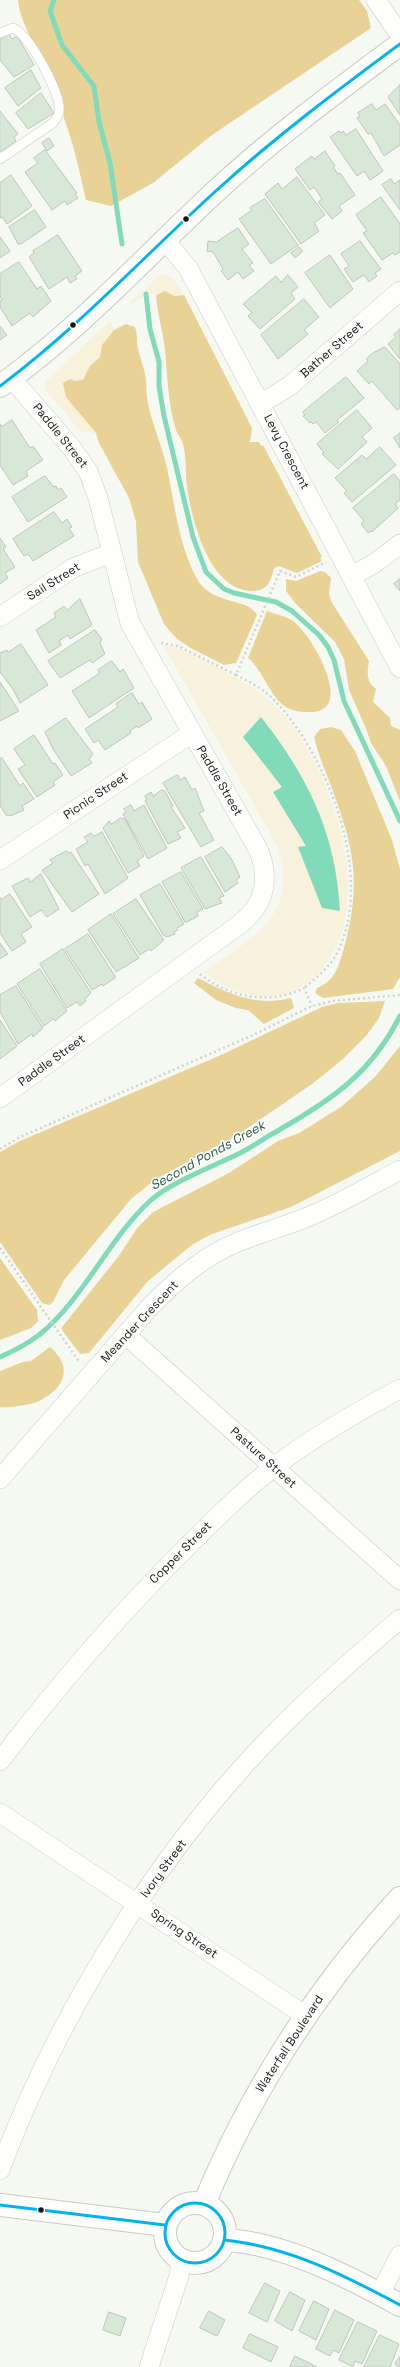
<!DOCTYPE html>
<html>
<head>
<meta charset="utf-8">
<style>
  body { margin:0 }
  canvas { display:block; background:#f6f9f2 }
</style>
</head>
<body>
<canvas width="400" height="2367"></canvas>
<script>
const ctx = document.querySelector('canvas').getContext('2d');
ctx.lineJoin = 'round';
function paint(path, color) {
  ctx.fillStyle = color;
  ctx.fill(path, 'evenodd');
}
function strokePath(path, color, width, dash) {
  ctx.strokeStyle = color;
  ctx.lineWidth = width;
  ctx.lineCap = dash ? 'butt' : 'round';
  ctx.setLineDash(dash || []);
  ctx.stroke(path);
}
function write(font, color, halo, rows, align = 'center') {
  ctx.font = font + ' "Space Grotesk",sans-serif';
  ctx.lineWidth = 3;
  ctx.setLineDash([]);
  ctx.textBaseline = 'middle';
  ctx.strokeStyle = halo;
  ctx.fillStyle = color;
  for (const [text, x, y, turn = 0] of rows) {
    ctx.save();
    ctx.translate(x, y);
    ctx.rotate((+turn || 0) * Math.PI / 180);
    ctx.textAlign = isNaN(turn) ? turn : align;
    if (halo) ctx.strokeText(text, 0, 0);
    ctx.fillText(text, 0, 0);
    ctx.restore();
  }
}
const green = new Path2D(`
  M161,274L173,278L184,295L174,296L165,291L156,295L146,293L134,303L128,304Z
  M110,321L114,330L102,345L100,357L90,366L83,380L75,381L66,397L96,433L80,431L46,390V381Z
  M163,645C180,646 198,657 213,665C243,681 269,695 290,722C335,782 377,905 322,969C310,984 293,995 273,996C247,997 224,989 204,972C253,937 299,917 278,847Z`);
const forest = new Path2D(`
  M18,0H359L367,11L371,28L212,135L153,183L111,206L86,200C80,173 74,146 65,121C62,114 65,105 62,97C51,69 20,29 18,0Z
  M165,291L174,296L184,295L252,428L250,442H259L261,446L263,445L322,557L320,558L322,561L297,573L279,566L274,568C271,581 268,591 252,591C209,590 192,521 187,486C185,471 187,454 182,441C180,437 177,434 176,430C167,402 168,372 164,343C162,327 157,312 156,295Z
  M126,324L135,327C137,333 137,338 137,344C139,355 143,364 145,374C147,382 146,390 147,398C151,423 162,444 167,468C175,505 178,542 196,577C210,606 249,597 257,615L236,663L224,665L189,647L176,638L164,624L138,562L136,522L129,498L99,443L96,433L66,397L63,383L70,379L75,381L83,380L90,366L100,357L102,345L114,330Z
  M320,571L325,572L331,578L329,594L331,601L369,661C367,672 366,682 376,689L373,702L390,718L391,726L400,730V801L386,766L371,743L365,726L349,690L344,659L335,642L296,604L286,591V579L296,581Z
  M267,611C275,614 286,616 293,621C311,633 356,711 312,712C303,712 296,712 288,708C271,700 264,671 248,658Z
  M331,727L341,730L355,751L392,840L400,869V977L393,989L323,998L315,993L317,988C335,981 339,966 344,948C360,889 356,854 335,797C328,776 319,758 314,737L320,729Z
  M198,978C228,994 257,1007 291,998L294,1008L264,1024L248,1010L236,1008L216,1000L194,983Z
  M385,1001L379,1018L366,1036L343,1059L312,1084L239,1134L156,1179L131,1199L64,1280L53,1302L49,1305L42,1303L0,1242V1152L20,1141L221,1055L322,1007L338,1003Z
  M400,1046V1151L291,1207L212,1234L193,1244L148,1281L89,1353L80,1354L62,1330V1327L118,1257L138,1227L153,1212L229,1173L278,1141L299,1133L341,1107L375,1077Z
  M0,1258L37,1310L38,1321L31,1328L0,1340Z
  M50,1347C75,1368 63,1390 37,1402C29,1405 9,1408 0,1407V1371L23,1362L31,1361Z`);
const water = new Path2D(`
  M261,717C308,777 336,833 340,911L322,908L298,847L306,846L273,792L282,787L243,737Z`);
const stream = new Path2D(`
  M54,0L50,11L62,45L94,86L99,122L110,163L122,244
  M146,294L150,329L159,362V386L164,416L193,537L206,572L224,589L234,593L276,602L292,611L319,635L328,647L334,660L344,701L400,821
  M0,1357C14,1351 27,1344 39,1335C84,1299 108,1239 151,1200C168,1184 213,1166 234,1156C250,1149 264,1138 279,1130C333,1099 371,1073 400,1016`);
const building = new Path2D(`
  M9,34L12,39L17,36L34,65L14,77L0,60V40Z
  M31,70L41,88L18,106L5,88Z
  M400,85V115L388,97Z
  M41,93L54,113L28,129L16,113Z
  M372,104L376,110L385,104L400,125V145L384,156L371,133L368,134L357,118L360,116L358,113Z
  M0,111L18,134L14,137L16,141L0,152Z
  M356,129L383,171L370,180L364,171L357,176L330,137L339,131L341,133L343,131L346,135Z
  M49,138L54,146L47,151L42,143Z
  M45,150L77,193L75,194L78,198L67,205L65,201L52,210L25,172L38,163L34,158Z
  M325,151L335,166L333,167L338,174L340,173L355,195L339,206L342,211L332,219L318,202L322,199L314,187L310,190L295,169L312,156L314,159Z
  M11,175L32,206L7,224L2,217L0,218V183Z
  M297,177L325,215L314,223L319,231L301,244L265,194L278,183L282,189Z
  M391,179L394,184L400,180V210L382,185Z
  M381,197L400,224V252L395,255L393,253L382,260L363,233L367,231L356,215Z
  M265,199L298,245L271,264L239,219L252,210L250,208Z
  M35,210L46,227L21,244H18L9,227Z
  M238,228L249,244L242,249L253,263L249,265L254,271L243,279L238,272L228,280L221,271L223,269L213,252L207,251L208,241L216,242Z
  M58,235L82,271L75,276L77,279L70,283L67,277L49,289L29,257L34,253L33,251Z
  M0,237L10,251L0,258Z
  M360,241L381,269L375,273L377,276L369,282L364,275L353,282L344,269L349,266L341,254Z
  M299,247L303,251L295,258L291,253Z
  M330,255L353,289L330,308L305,273Z
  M19,262L37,289L41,286L51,301L33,317L30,313L12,326L0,307V301L2,300L0,296V274Z
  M288,275L298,287L291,293L295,299L260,329L248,316L252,313L243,304L276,276L281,282Z
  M304,299L319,317L304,330L308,334L278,359L261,335Z
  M0,326L7,335L0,340Z
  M400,329V359L388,344L396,337L394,335Z
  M385,347L400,364V408L397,410L372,381L369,384L357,371L368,361L366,359L373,353Z
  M346,377L364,398L337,420L339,422L325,433L316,422L313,424L311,422L310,423L303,416L305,415L303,412Z
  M357,410L372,428L362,437L367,442L338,469L322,454L324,453L317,444Z
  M12,420L30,448L33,446L43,460L26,471L28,476L13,485L0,465V424L2,426Z
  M400,433V448L394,438Z
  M380,447L396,465L352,502L344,493L347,491L335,478L362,455L366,459Z
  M394,474L400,481V500L395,504L398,508L372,532L371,531L368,533L361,524L364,521L353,508Z
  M45,476L54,487L56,486L58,490L61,488L67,497L28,522L12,497Z
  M54,512L62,523L67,519L72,527L69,528L74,536L33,561L28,554L24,556L13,539Z
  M0,538L6,547L3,549L15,567L5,573L8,578L0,584Z
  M400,579V591L394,584Z
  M80,599L92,625L70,639L68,635L59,641L61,645L49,653L36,630L56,617L54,613L64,606L67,610Z
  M95,630L102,639L100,643L105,654L92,663L90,660L60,678L48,661Z
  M21,644L48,685L20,703L13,689L0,672V653L7,650L8,652Z
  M112,661L120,672L123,669L134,688L89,718L72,691L100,673L98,670Z
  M0,682L19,711L0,721Z
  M132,693L139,704L142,702L152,719L138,728L137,726L130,731L131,733L105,750L98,740L94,743L85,729L118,707L116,704Z
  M66,718L93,754L89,759L92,763L71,776L53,749L45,732Z
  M34,735L53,764L55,763L63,775L53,782L55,785L37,797L18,769L25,765L14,749Z
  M2,758L20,786L23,783L34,799L22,806L24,810L10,816L9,815L7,816L0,806V759Z
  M178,775L180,780L185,777L192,790L195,788L204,811L199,813L214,840L201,847L163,783Z
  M162,790L165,791L173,806L171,807L185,828L177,832L181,838L168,844L145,801L147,800L145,796L151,792L153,796Z
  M131,805L134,811L144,805L167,848L148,859L123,814L126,812L124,809Z
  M121,818L125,819L144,856L137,861L140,866L128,873L103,828L109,821L111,824Z
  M102,832L128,878L105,894L88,864L85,866L76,849L88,842L84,837L91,833L94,836Z
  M222,847L231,858L240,877L236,880L238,883L225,892L205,857Z
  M67,851L69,853L71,852L99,894L72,912L42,870L53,863L50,860Z
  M201,857L224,896L219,898L222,903L205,909L181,868Z
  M181,872L203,909L197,912L198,916L187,922H185L162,882Z
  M41,874L59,909L47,917L41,910L30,917L12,886L28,878L30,882Z
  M160,884L184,924L177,928L178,930L174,932L175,934L167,937L163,935L140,895Z
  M10,894L32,927L21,934L26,942L12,951L0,933V898L2,899Z
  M136,899L164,940L151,951L149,949L140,955L113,914Z
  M111,914L139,958L116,972L88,930Z
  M88,934L115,976V978L103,986L102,984L92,990L65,949Z
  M0,943L8,954L0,959Z
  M63,949L91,993L85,999L86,1001L80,1006L77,1002L67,1008L40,964Z
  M40,969L67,1011L55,1021L53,1019L44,1026L17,984Z
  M16,986L43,1028L33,1037L32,1034L18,1044L0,1012V995Z
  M0,1020L17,1046L0,1059Z
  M265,2283L280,2291L267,2322L249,2313Z
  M290,2292L305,2300L292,2331L275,2321Z
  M314,2301L329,2309L316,2340L299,2331Z
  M335,2310L354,2320L339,2353L333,2350L330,2356L316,2349Z
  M209,2311L225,2320L217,2336L200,2328Z
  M109,2312L126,2318L120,2336L103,2330Z
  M358,2322L377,2331L362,2364L355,2361L353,2367L339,2360Z
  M250,2334L278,2347L271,2362L243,2348Z
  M380,2335L399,2344L390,2367H364Z
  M295,2356L317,2367H290Z
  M400,2357V2367H399L395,2364Z`);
const path = new Path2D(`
  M161,643L178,646L236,675L280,571L296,577L326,562
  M236,675C248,681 260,687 270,696C327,751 376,877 337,953C330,967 316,978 304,988
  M200,974C229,998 271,1005 304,988L312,1006
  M0,1149L20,1137L251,1036L312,1006L333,1001L400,995
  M0,1248L80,1363`);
const lane = new Path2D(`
  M0,33L13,28C29,34 58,89 59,107C60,114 57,118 53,123L0,159`);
const street = new Path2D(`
  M376,0L400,35
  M165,240L188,268L400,668
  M260,402L272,397L291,385L400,291
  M352,576L375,563L400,544
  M0,617L73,568L111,553
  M0,860L192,733
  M0,1098L240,924C265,904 270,880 259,851L130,623L98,498L88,471L71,447L11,378
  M126,1335L400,1580
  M0,1479L148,1309C174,1282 203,1256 238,1242C262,1232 287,1226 310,1216C341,1203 370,1186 400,1170
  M0,1761C59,1684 122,1611 191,1543C217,1517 245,1489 274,1467C313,1437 357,1412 400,1389
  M0,1813L306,2016
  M0,2170C56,2019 153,1860 265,1743C307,1699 353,1659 400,1619
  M380,2294L400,2255
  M149,2367L179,2276L181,2260`);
const secondary = new Path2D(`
  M0,386C79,330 145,257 216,191C273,138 337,91 400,44
  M165 2233a30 30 0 1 1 60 0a30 30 0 1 1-60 0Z
  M204,2204C250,2092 318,1987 400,1898
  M0,2205L165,2225
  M225,2240C284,2243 349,2277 400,2305`);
const bus1 = new Path2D(`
  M0,386C79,327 145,255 218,189C275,137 338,90 400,44
  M165 2233a30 30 0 1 1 60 0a30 30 0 1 1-60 0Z
  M0,2205L165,2225
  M225,2240C289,2247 344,2275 400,2305`);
const markers = [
  [186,219,3.5,"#161814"],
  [73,325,3.5,"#161814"],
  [41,2210,3.5,"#161814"]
];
const streetNames = [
  ["Bather Street",332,350,-41],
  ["Paddle Street",60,436,51],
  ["Levy Crescent",286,452,62],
  ["Sail Street",54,582,-32],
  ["Paddle Street",219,781,60],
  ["Picnic Street",96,796,-34],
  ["Paddle Street",52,1061,-36],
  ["Meander Crescent",140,1322,-47],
  ["Pasture Street",263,1458,42],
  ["Copper Street",181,1553,-45],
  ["Ivory Street",164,1869,-54],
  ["Spring Street",184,1934,34],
  ["Waterfall Boulevard",290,2044,-57]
];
const waterNames = [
  ["Second Ponds Creek",208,1156,-29]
];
paint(green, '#f8f1db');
paint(forest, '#e8d296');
paint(water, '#81dbba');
strokePath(stream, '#81dbba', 5);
paint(building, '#d7e8d7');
strokePath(building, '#c0c4be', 1);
strokePath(lane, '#c9cbc6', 10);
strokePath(street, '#c9cbc6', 20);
strokePath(secondary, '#c9cbc6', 24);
strokePath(path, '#d1d3d0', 2.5, [2, 3]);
strokePath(lane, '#fefefd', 9);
strokePath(street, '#fefefd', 19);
strokePath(secondary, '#fefefd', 22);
strokePath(bus1, '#00b5ef', 3);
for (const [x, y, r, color] of markers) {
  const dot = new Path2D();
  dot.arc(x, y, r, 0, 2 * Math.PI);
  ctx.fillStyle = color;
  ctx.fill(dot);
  strokePath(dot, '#fff', 1.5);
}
write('12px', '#161814', '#fff', streetNames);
write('italic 13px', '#285a48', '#fff', waterNames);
</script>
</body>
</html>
